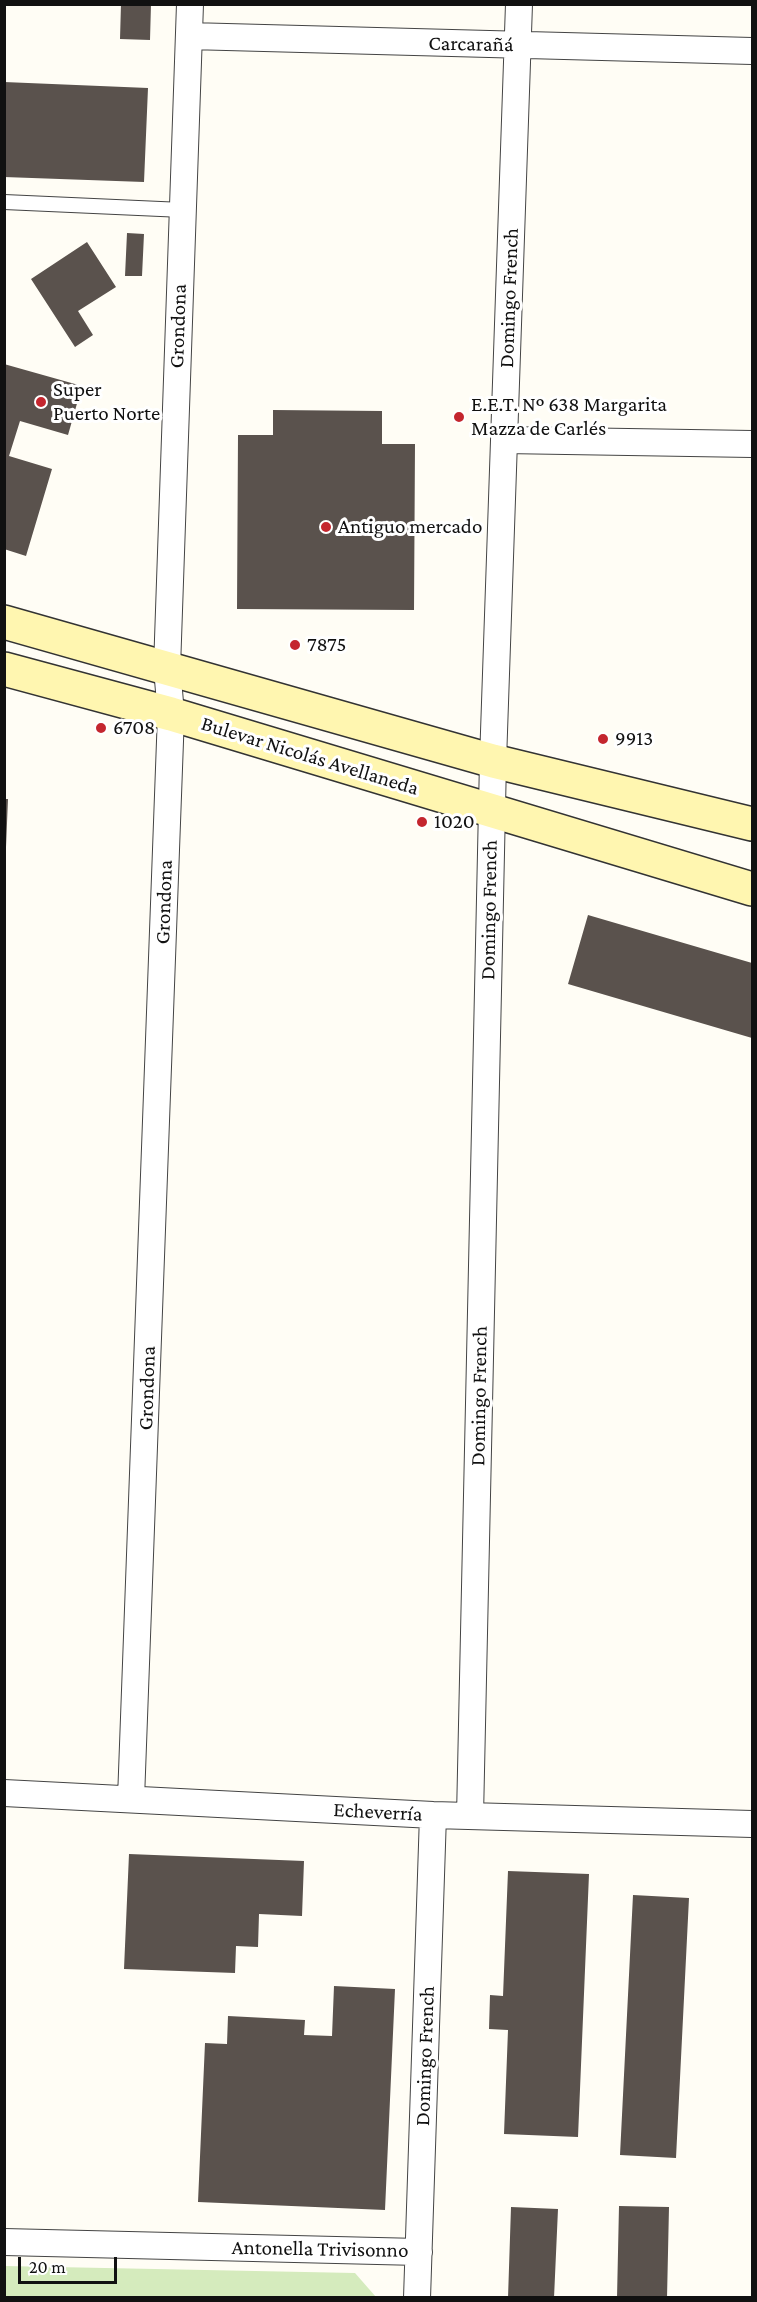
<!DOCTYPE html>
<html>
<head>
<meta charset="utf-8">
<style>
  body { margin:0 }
  #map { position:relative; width:757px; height:2302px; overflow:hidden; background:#fffdf5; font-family:"Crimson Pro",serif }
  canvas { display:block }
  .frame { position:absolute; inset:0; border:6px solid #111; pointer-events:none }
  .scale { position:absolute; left:18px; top:2257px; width:99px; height:27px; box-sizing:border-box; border:3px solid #111; border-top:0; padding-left:8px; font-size:18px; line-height:21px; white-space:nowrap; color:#111; -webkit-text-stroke:4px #fff; paint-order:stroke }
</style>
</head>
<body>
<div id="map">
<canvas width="757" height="2302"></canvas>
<div class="frame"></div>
<div class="scale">20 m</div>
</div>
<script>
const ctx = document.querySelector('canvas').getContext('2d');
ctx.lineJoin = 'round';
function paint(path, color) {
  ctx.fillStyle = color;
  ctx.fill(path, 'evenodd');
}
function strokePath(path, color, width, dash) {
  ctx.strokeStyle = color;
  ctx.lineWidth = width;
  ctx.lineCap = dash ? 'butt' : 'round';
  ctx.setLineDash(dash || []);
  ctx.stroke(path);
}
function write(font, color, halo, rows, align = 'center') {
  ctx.font = font + ' "Crimson Pro",serif';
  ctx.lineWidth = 6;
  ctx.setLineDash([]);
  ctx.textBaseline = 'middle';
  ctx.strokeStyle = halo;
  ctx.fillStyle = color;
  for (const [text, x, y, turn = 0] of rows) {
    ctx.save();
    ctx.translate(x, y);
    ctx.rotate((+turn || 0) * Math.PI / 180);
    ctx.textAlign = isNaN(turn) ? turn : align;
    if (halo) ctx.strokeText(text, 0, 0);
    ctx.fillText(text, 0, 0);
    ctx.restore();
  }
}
const green = new Path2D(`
  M5,2266L355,2273L376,2297H5Z`);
const building = new Path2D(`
  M121,4H151L150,40L120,39Z
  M4,82L148,88L144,182L4,177Z
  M127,233L144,234L142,276H125Z
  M87,242L116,287L78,311L93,335L75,347L31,279Z
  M4,364L82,386L68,435L20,421L9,456L52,469L26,556L4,549Z
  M273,410L382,411V444H415L414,610L237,609L238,435H273Z
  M4,799H8L6,847H4Z
  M588,915L752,963V1038L568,984Z
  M129,1854L304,1861L302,1916L259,1914L258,1947L236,1946L235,1973L124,1969Z
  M508,1871L589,1874L578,2137L504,2134L508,2030L489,2029L490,1995L503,1996Z
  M633,1895L689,1898L676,2158L620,2155Z
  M334,1986L395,1989L385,2210L198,2202L205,2043L227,2044L228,2016L305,2020L304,2035L332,2036Z
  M619,2206L669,2207L667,2298H617Z
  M511,2207L558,2209L554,2298H508Z`);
const service = new Path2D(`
  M4,202L183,210`);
const minor = new Path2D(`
  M189,36L752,51
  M504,440L752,444
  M4,1793L433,1815L752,1824
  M131,1799L171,714L167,668L190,4
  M470,1816L493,761L519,4
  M4,2242L419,2252
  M417,2298L433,1815`);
const secondary = new Path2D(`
  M4,622L493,761L752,824
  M4,669L171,714L752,889`);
const markers = [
  [41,402,6,"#c4262e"],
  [459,417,6,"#c4262e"],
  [326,527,6,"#c4262e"],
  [295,645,6,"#c4262e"],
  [101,728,6,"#c4262e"],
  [603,739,6,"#c4262e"],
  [422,822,6,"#c4262e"]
];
const streetNames = [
  ["Carcarañá",471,44,1],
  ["Domingo French",509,298,-88],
  ["Grondona",178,326,-88],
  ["Bulevar Nicolás Avellaneda",310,756,17],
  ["Grondona",164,902,-88],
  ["Domingo French",489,910,-89],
  ["Grondona",147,1388,-88],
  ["Domingo French",479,1396,-89],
  ["Echeverría",378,1812,3],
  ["Domingo French",425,2056,-88],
  ["Antonella Trivisonno",320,2249,1]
];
const poiNames = [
  ["Super",53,390],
  ["Puerto Norte",53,414],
  ["E.E.T. Nº 638 Margarita",471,405],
  ["Mazza de Carlés",471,429],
  ["Antiguo mercado",338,527],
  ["7875",307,645],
  ["6708",113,728],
  ["9913",615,739],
  ["1020",434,822]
];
paint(green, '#d5ebbd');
paint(building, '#5a524d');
strokePath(service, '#444', 16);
strokePath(minor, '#444', 28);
strokePath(secondary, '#333', 36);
strokePath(service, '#fff', 14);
strokePath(minor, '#fff', 26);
strokePath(secondary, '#fff6b0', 33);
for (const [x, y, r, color] of markers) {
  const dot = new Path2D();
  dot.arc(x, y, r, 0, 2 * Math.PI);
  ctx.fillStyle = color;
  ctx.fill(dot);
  strokePath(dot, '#fff', 2);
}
write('21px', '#111', '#fff', streetNames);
write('21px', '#111', '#fff', poiNames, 'left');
</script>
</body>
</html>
